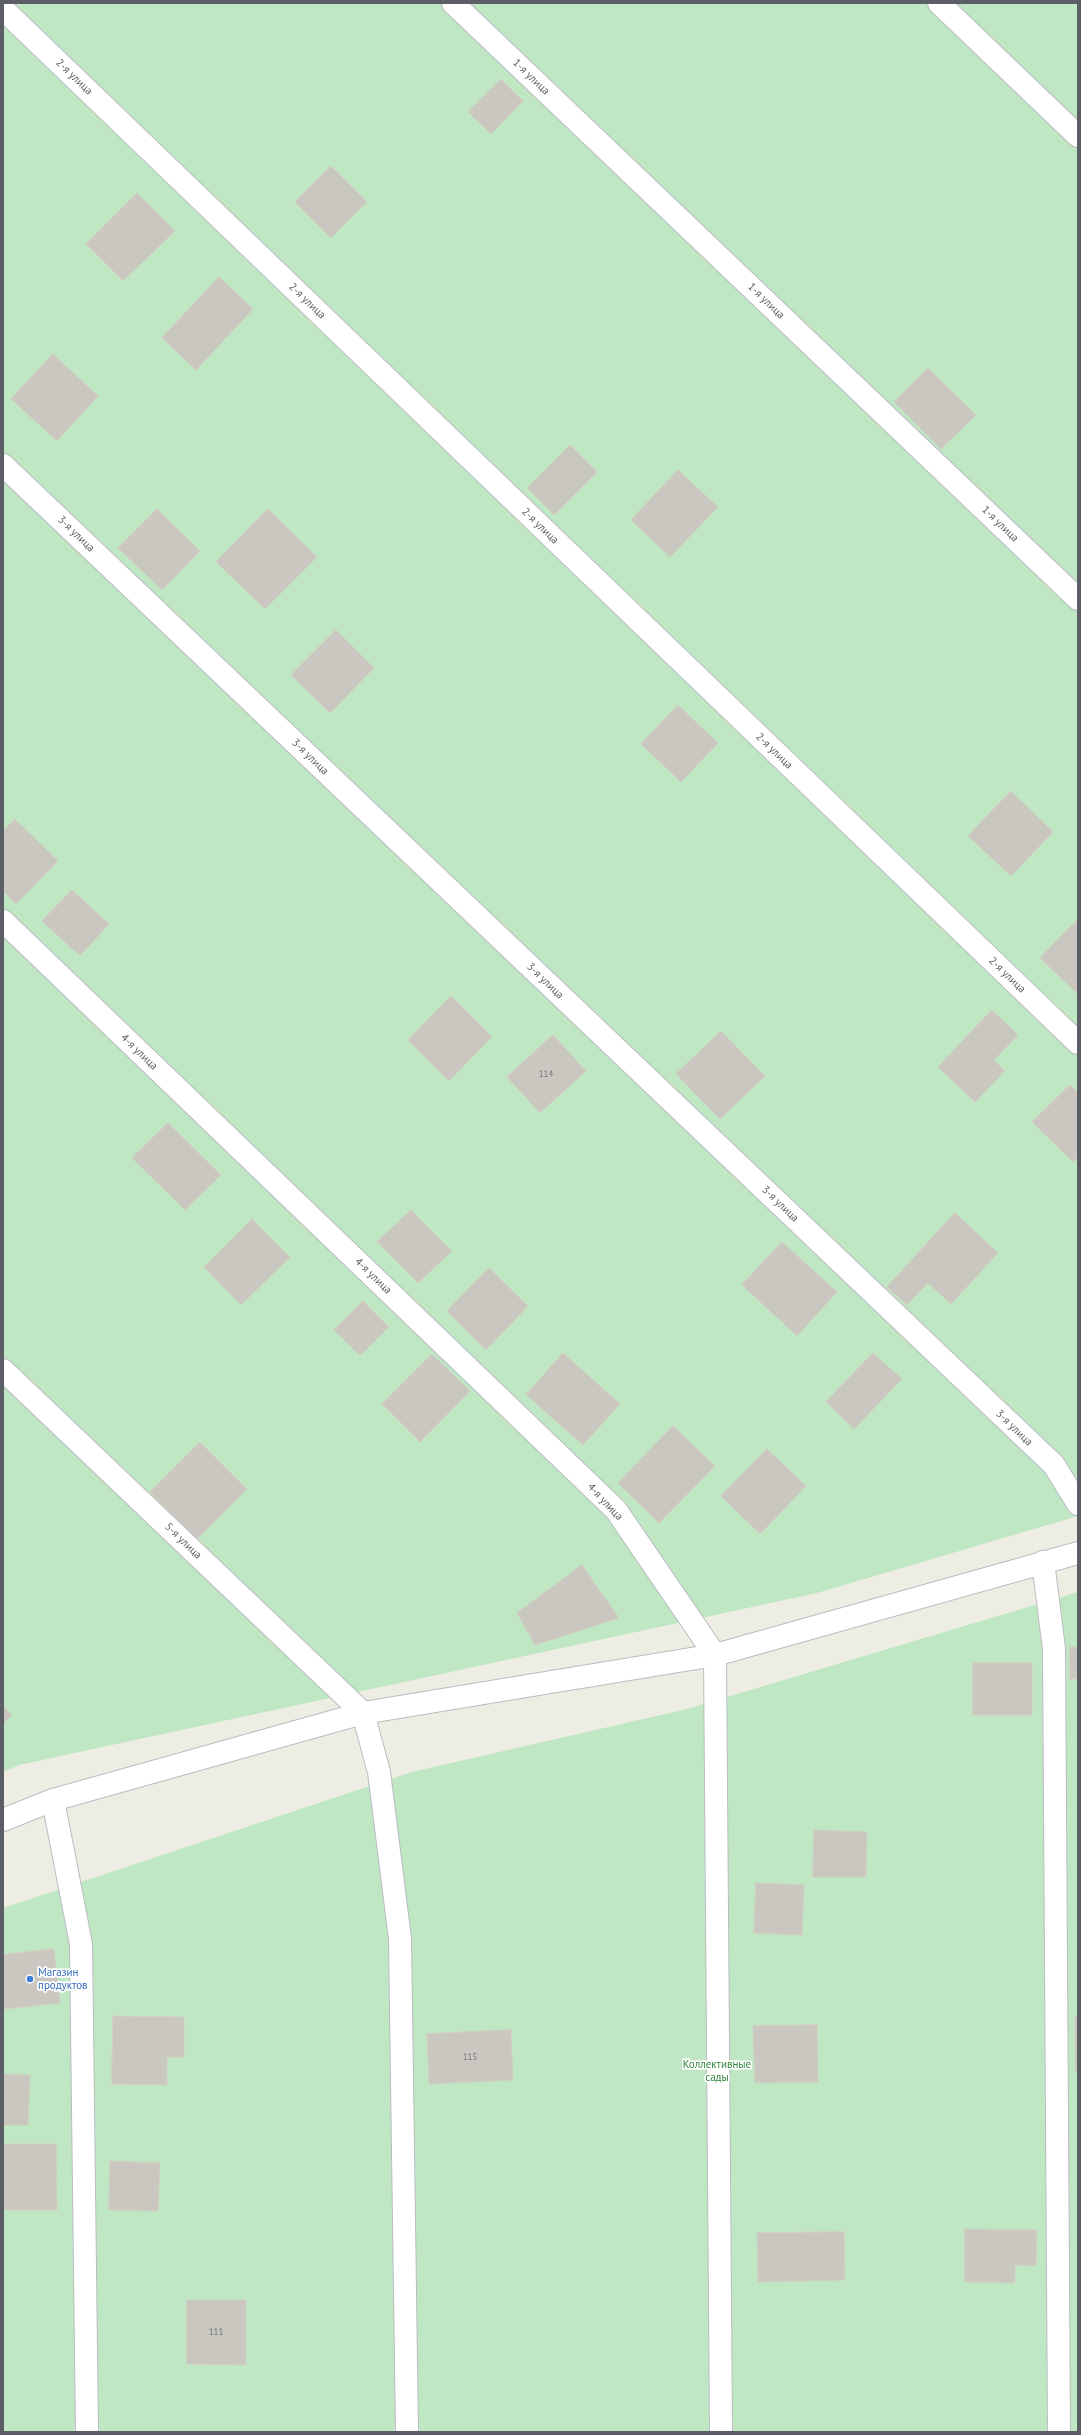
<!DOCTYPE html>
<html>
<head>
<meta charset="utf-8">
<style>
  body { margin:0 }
  #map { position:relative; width:1081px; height:2435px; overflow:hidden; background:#eeede3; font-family:"PT Sans",sans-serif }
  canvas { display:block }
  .frame { position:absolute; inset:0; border:4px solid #5b5e64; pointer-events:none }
</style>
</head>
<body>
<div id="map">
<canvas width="1081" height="2435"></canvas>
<div class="frame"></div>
</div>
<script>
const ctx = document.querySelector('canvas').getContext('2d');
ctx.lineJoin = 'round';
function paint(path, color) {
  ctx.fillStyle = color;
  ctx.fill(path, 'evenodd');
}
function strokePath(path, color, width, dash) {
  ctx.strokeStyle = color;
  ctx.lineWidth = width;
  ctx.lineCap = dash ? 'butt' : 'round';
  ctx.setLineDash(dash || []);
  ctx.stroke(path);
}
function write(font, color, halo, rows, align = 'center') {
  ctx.font = font + ' "PT Sans",sans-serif';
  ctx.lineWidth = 3.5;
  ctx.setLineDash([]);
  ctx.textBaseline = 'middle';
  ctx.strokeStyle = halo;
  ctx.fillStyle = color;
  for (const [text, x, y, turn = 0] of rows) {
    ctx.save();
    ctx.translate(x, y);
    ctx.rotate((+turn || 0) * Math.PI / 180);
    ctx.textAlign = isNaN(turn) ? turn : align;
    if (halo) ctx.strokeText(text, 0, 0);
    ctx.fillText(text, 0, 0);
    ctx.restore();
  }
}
const green = new Path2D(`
  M3,3H1078V1516L817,1593L19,1765L3,1772Z
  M1078,1592V2432H3V1908L412,1772L687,1709Z`);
const building = new Path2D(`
  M501,79L523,101L491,134L468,112Z
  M331,166L367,202L331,238L295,202Z
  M137,193L175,231L123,281L86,244Z
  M219,277L253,309L196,370L162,338Z
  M53,354L98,396L57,441L11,399Z
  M928,368L976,415L941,449L894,402Z
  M570,445L597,472L554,515L527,488Z
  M678,470L718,507L670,557L631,520Z
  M157,509L200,551L162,590L118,548Z
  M268,509L317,557L265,609L216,562Z
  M336,630L374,668L330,713L291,675Z
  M678,705L718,743L681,782L641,744Z
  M1011,791L1053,832L1011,876L968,836Z
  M15,819L58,861L16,904L3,891V831Z
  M72,890L109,924L80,956L42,921Z
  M1078,919V994L1040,958Z
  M451,996L492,1037L449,1081L408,1040Z
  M992,1010L1018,1035L994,1060L1005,1071L975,1102L938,1067Z
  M721,1031L765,1076L720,1119L676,1074Z
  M553,1035L586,1071L540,1113L507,1077Z
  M1070,1085L1078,1093V1157L1073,1162L1032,1122Z
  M168,1123L221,1175L185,1210L132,1158Z
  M411,1210L452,1251L418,1283L377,1242Z
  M955,1213L998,1253L951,1304L928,1283L907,1305L887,1287Z
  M252,1219L290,1257L241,1305L204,1267Z
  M782,1242L837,1292L797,1336L742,1285Z
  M489,1268L528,1306L486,1350L447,1311Z
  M363,1301L389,1327L360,1356L334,1330Z
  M563,1353L620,1404L583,1445L526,1395Z
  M873,1353L902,1379L854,1429L826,1402Z
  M432,1354L470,1391L420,1442L382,1404Z
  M673,1426L715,1466L659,1523L618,1483Z
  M200,1442L247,1489L197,1539L150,1492Z
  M767,1449L806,1486L760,1534L721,1496Z
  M582,1565L619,1618L535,1645L517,1613Z
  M1070,1647H1078V1679H1070Z
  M973,1663H1032V1715H973Z
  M3,1706L12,1715L3,1724Z
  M814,1830L867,1832L866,1877H813Z
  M756,1883L804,1885L802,1935L754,1933Z
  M54,1949L60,2003L3,2009V1955Z
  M113,2016L184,2017V2057H167V2085L112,2084Z
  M1075,2017H1078V2071H1076Z
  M817,2025L818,2082L755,2083L753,2026Z
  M511,2030L513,2080L429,2084L427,2034Z
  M3,2074L30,2075L28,2125H3Z
  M3,2144H56L57,2210H3Z
  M110,2161L160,2163L158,2211L109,2210Z
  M965,2229L1037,2230L1036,2266L1015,2265V2283L965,2282Z
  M844,2232L845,2280L758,2282L757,2233Z
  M187,2300H246V2365L187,2364Z`);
const minor = new Path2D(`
  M453,3L1078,599
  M939,3L1078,136
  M3,9L1078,1043
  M3,465L1054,1465L1078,1504
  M3,921L616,1510L715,1655L721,2432
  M3,1370L363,1713L379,1772L400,1939L407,2432
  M1043,1562L1054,1649L1059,2432
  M53,1800L81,1944L87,2432
  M3,1820L53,1800L363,1713L715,1655L1078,1553`);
const markers = [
  [30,1979,4,"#3f7fe0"]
];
const numberNames = [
  ["114",546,1074],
  ["115",470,2057],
  ["111",216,2332]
];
const streetNames = [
  ["2-я улица",74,77,44],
  ["1-я улица",531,77,44],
  ["2-я улица",307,301,44],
  ["1-я улица",766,301,44],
  ["1-я улица",1000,524,44],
  ["2-я улица",540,526,44],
  ["3-я улица",76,534,44],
  ["2-я улица",774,751,44],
  ["3-я улица",310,757,44],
  ["2-я улица",1007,975,44],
  ["3-я улица",545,981,44],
  ["4-я улица",139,1052,44],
  ["3-я улица",780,1204,44],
  ["4-я улица",373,1276,44],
  ["3-я улица",1014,1428,44],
  ["4-я улица",605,1502,47],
  ["5-я улица",183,1541,44]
];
const shopNames = [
  ["Магазин",38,1973],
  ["продуктов",38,1986]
];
const parkNames = [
  ["Коллективные",717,2065],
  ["сады",717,2078]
];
paint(green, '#bfe7c3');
paint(building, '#c9c7c0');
strokePath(building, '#d3d0c1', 1);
strokePath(minor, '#bbbcc2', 24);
strokePath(minor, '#fff', 22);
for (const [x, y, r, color] of markers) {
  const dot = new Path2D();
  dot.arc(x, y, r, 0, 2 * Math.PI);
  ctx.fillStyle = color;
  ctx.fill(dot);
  strokePath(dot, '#fff', 1.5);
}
write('9px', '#76787b', null, numberNames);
write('11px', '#5b5e64', '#fff', streetNames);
write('11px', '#366cbe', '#fff', shopNames, 'left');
write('11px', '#32853f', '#fff', parkNames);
</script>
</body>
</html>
